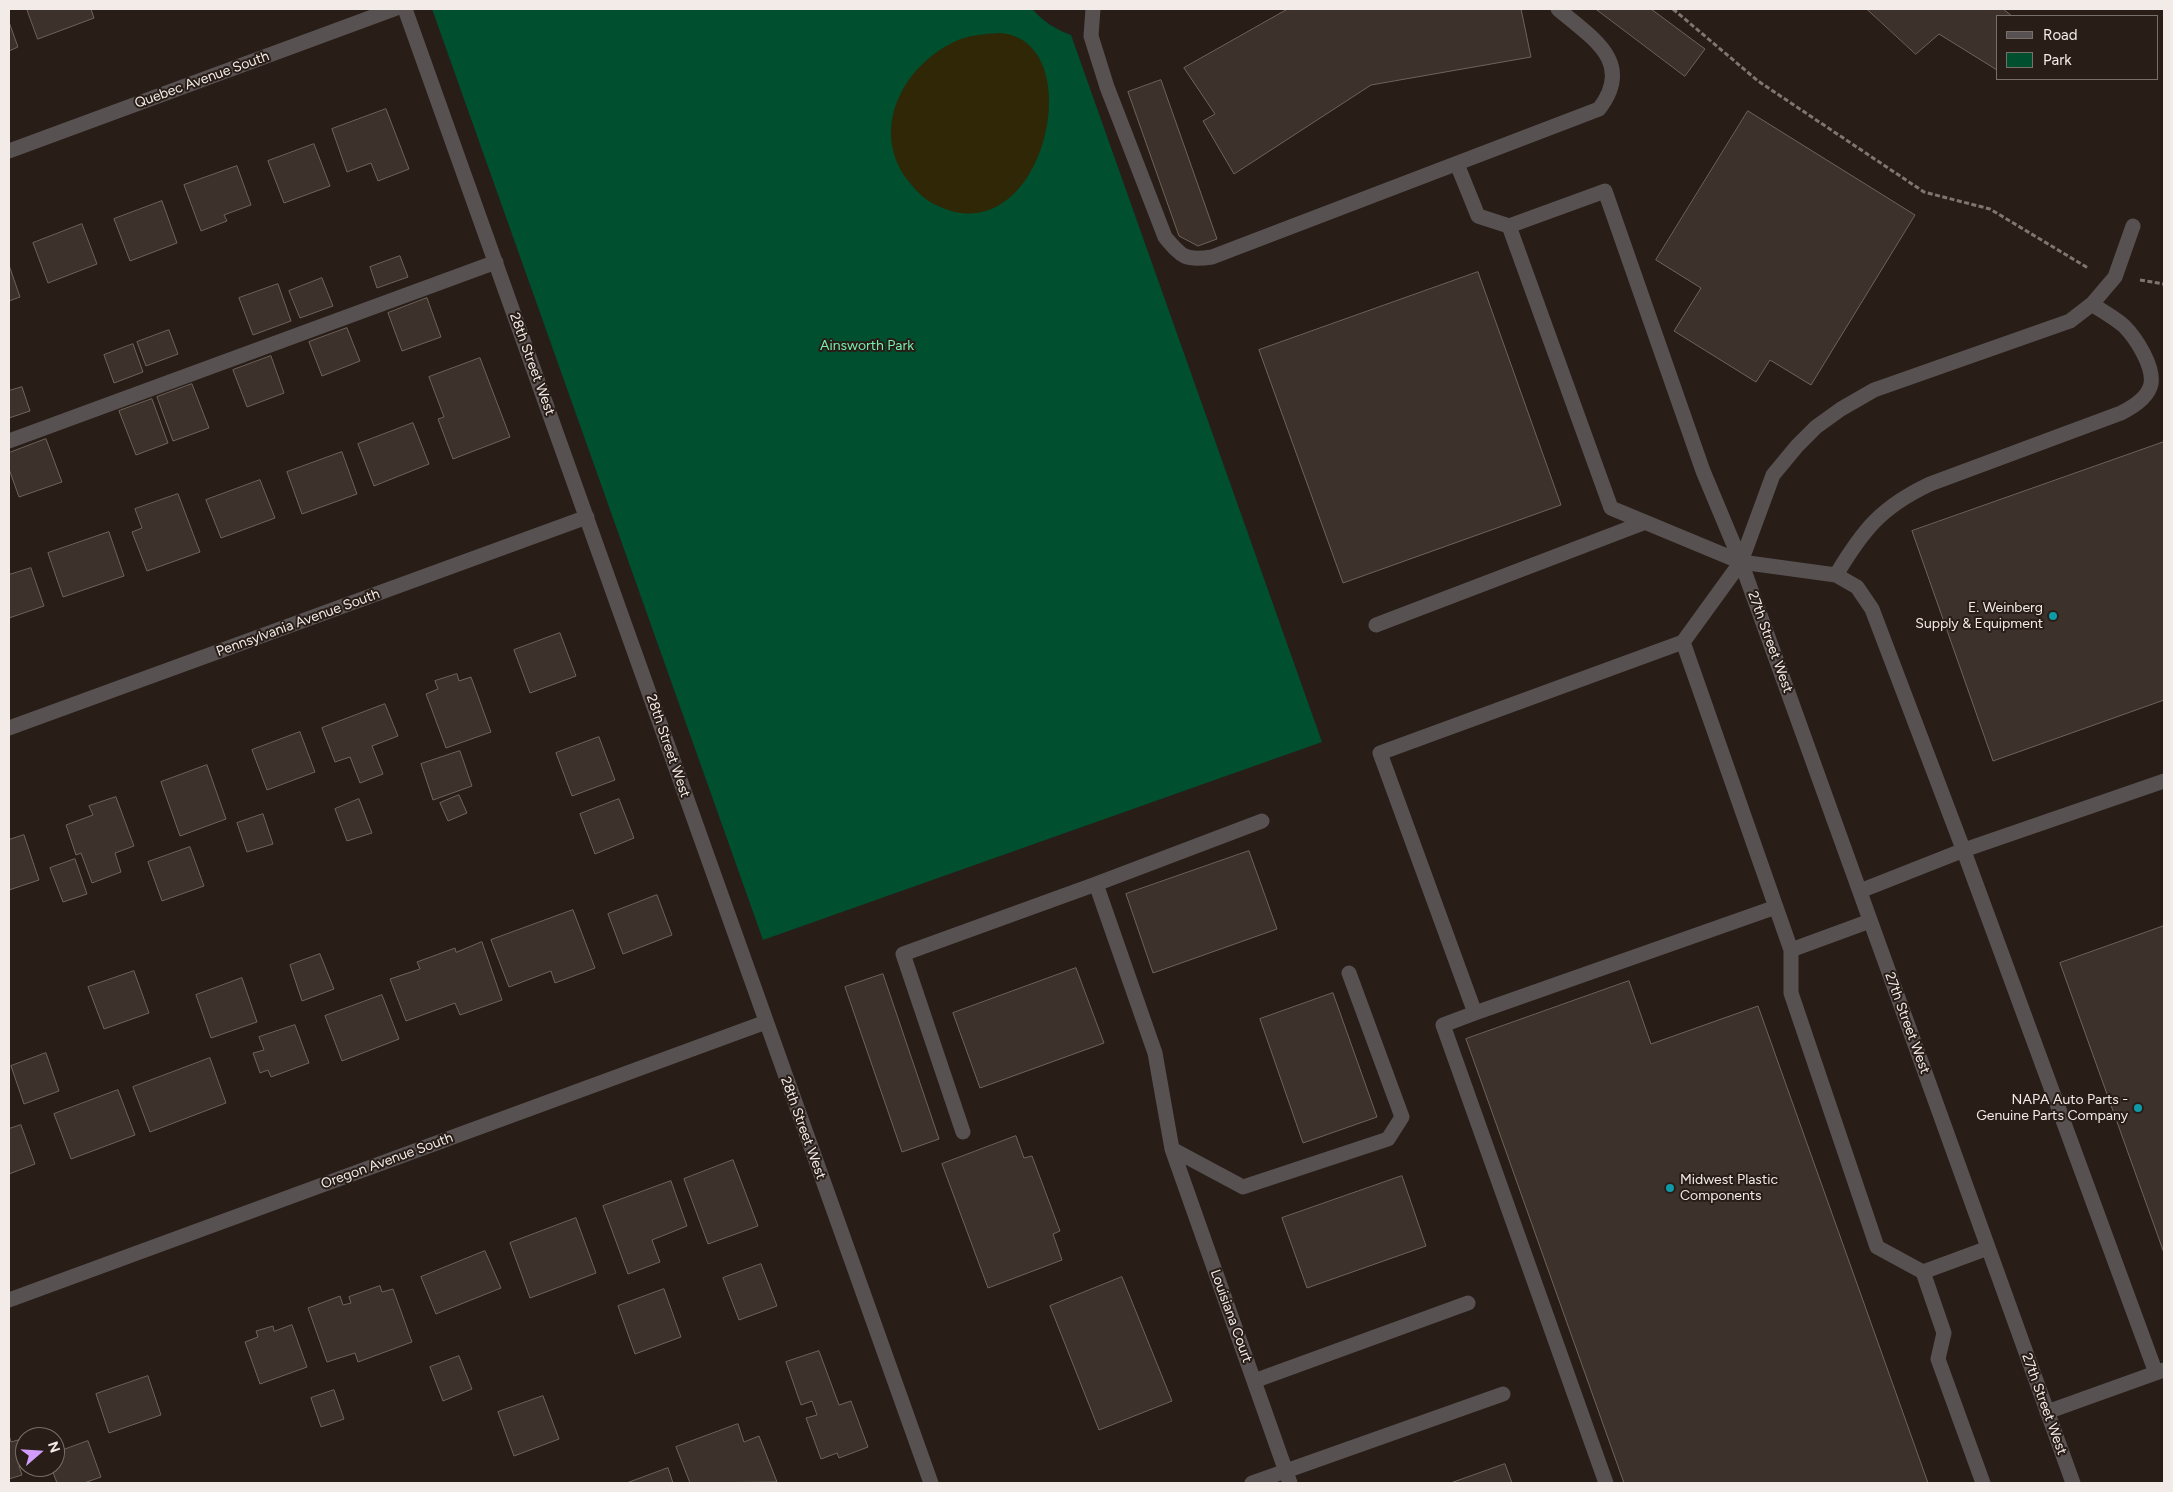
<!DOCTYPE html>
<html>
<head>
<meta charset="utf-8">
<style>
  body { margin:0 }
  #map { position:relative; width:2173px; height:1492px; overflow:hidden; background:#281d17; font-family:Figtree,sans-serif }
  canvas { display:block }
  .frame { position:absolute; inset:0; border:10px solid #f3ebe7; pointer-events:none }
  .legend { position:absolute; left:1996px; top:15px; width:162px; height:65px; box-sizing:border-box; background:#281d17; border:1px solid #796f6a; margin:0; padding:6px 9px; list-style:none; font-size:15px; color:#f3ebe7 }
  .legend li { display:flex; align-items:center; gap:10px; height:25px }
  .legend b { width:25px; border:1px solid #796f6a }
  .north { position:absolute; left:15px; top:1427px; width:50px; height:50px; box-sizing:border-box; background:#281d17; border:1px solid #796f6a; border-radius:50%; rotate:71deg; font-size:14px; font-weight:700; line-height:20px; text-align:center; color:#f3ebe7 }
  .north::after { content:''; display:block; margin:auto; width:18px; height:22px; background:#d29cfd; clip-path:polygon(50% 0,100% 100%,50% 72%,0 100%) }
</style>
</head>
<body>
<div id="map">
<canvas width="2173" height="1492"></canvas>
<div class="frame"></div>
<ul class="legend">
<li><b style="height:6px;background:#585151"></b>Road</li>
<li><b style="height:14px;background:#004f2f"></b>Park</li>
</ul>
<div class="north">N</div>
</div>
<script>
const ctx = document.querySelector('canvas').getContext('2d');
ctx.lineJoin = 'round';
function paint(path, color) {
  ctx.fillStyle = color;
  ctx.fill(path, 'evenodd');
}
function strokePath(path, color, width, dash) {
  ctx.strokeStyle = color;
  ctx.lineWidth = width;
  ctx.lineCap = dash ? 'butt' : 'round';
  ctx.setLineDash(dash || []);
  ctx.stroke(path);
}
function write(font, color, halo, rows, align = 'center') {
  ctx.font = font + ' Figtree,sans-serif';
  ctx.lineWidth = 4;
  ctx.setLineDash([]);
  ctx.textBaseline = 'middle';
  ctx.strokeStyle = halo;
  ctx.fillStyle = color;
  for (const [text, x, y, turn = 0] of rows) {
    ctx.save();
    ctx.translate(x, y);
    ctx.rotate((+turn || 0) * Math.PI / 180);
    ctx.textAlign = isNaN(turn) ? turn : align;
    if (halo) ctx.strokeText(text, 0, 0);
    ctx.fillText(text, 0, 0);
    ctx.restore();
  }
}
const green = new Path2D(`
  M432,9H1032C1044,22 1055,29 1071,35L1322,742L763,940Z`);
const sand = new Path2D(`
  M1000,33C1093,39 1044,259 936,205C925,200 917,192 910,183C869,134 900,69 952,43C966,35 985,34 1000,33Z`);
const building = new Path2D(`
  M27,9H91L94,18L38,39Z
  M1288,9H1521L1531,57L1371,85L1234,174L1203,121L1215,114L1184,68Z
  M1596,9H1651L1705,49L1685,76Z
  M1867,9H2003L2012,16H1997V70L1939,34L1916,54Z
  M9,22L18,47L9,51Z
  M1161,80L1217,239L1198,246L1179,236L1128,92Z
  M386,109L409,169L378,181L371,163L347,172L332,129Z
  M1748,111L1915,215L1811,385L1770,360L1756,382L1674,331L1701,288L1656,260Z
  M314,144L330,186L284,203L268,161Z
  M237,166L251,205L224,215L227,221L201,231L184,185Z
  M162,201L177,243L130,261L114,219Z
  M82,224L97,264L48,283L33,243Z
  M400,256L408,277L377,288L370,267Z
  M9,265L20,297L9,301Z
  M1478,272L1561,505L1343,583L1259,350Z
  M322,278L333,306L300,318L289,291Z
  M278,284L291,321L253,335L239,298Z
  M427,298L441,337L402,351L388,313Z
  M347,328L360,361L322,376L309,342Z
  M169,330L178,354L146,366L137,342Z
  M133,344L143,372L114,383L104,355Z
  M271,356L284,393L247,407L233,370Z
  M480,358L510,437L453,459L438,419L444,417L429,377Z
  M192,384L209,428L173,441L157,397Z
  M22,387L30,411L9,418V391Z
  M152,399L168,443L136,455L119,411Z
  M413,423L429,464L374,486L358,444Z
  M46,439L62,482L19,497L9,469V453Z
  M2164,442V700L1993,761L1912,531Z
  M342,452L357,494L302,514L287,472Z
  M260,480L275,518L221,538L206,500Z
  M178,494L200,552L147,571L132,532L142,528L135,509Z
  M109,532L124,576L63,597L48,553Z
  M31,568L44,606L9,618V575Z
  M560,633L576,676L530,693L514,650Z
  M457,674L459,681L471,677L491,732L446,748L426,694L438,689L435,681Z
  M385,704L398,736L372,746L383,774L360,783L350,757L335,762L322,728Z
  M300,732L315,772L267,790L252,750Z
  M599,737L615,780L572,796L556,753Z
  M460,751L472,786L433,800L421,764Z
  M207,765L226,819L180,836L161,782Z
  M459,795L467,813L448,821L440,803Z
  M116,797L134,846L115,853L121,872L92,883L81,853L76,855L66,825L93,815L89,806Z
  M359,799L372,833L347,841L335,809Z
  M619,799L634,838L595,854L580,814Z
  M263,814L273,844L247,852L237,823Z
  M24,835L39,880L9,890V840Z
  M190,847L204,886L162,901L148,862Z
  M1249,851L1277,929L1153,973L1126,894Z
  M75,859L87,894L63,902L50,868Z
  M657,895L672,935L623,954L608,914Z
  M573,910L595,968L555,983L551,971L509,987L491,940Z
  M2164,926V1253L2060,963Z
  M482,942L502,1000L460,1015L455,1003L406,1021L390,979L420,969L417,962L455,948L456,952Z
  M320,954L334,989L302,1001L290,965Z
  M1076,968L1104,1043L980,1088L953,1013Z
  M134,971L149,1013L104,1029L88,987Z
  M883,974L939,1139L902,1152L845,987Z
  M242,978L257,1022L211,1038L196,995Z
  M1629,981L1651,1044L1758,1006L1928,1483H1624L1466,1039Z
  M1333,993L1377,1117L1303,1143L1260,1019Z
  M382,995L399,1039L342,1061L325,1016Z
  M295,1025L309,1063L271,1077L268,1070L260,1073L253,1053L264,1050L259,1037Z
  M46,1053L59,1091L24,1104L11,1066Z
  M210,1058L226,1103L150,1132L133,1087Z
  M118,1090L135,1135L71,1159L54,1114Z
  M21,1125L35,1164L9,1174V1129Z
  M1016,1136L1024,1158L1032,1156L1060,1231L1053,1234L1062,1260L988,1288L942,1164Z
  M733,1160L758,1226L708,1244L684,1179Z
  M1402,1176L1426,1246L1307,1288L1282,1218Z
  M671,1181L687,1226L652,1240L660,1262L628,1274L603,1206Z
  M576,1218L596,1273L530,1298L510,1243Z
  M485,1251L501,1288L436,1314L421,1277Z
  M761,1264L777,1306L739,1320L723,1278Z
  M1122,1277L1172,1401L1099,1430L1050,1306Z
  M380,1286L382,1292L393,1289L412,1342L358,1362L355,1353L327,1362L308,1308L340,1296L343,1305L351,1303L349,1297Z
  M664,1289L681,1337L635,1354L618,1306Z
  M292,1325L307,1367L260,1384L245,1342L258,1337L256,1331L273,1326L274,1331Z
  M819,1351L839,1405L851,1401L868,1447L839,1458L837,1453L821,1459L806,1418L817,1415L812,1401L801,1405L786,1362Z
  M459,1356L472,1389L443,1401L430,1367Z
  M148,1376L161,1415L109,1433L96,1394Z
  M334,1390L344,1419L321,1427L311,1398Z
  M543,1396L559,1439L514,1456L498,1412Z
  M738,1424L744,1442L759,1436L777,1482L690,1483L676,1447Z
  M9,1435L11,1442L25,1438V1464L19,1466L22,1475L9,1479Z
  M88,1441L101,1477L84,1483H57L51,1467H55V1453Z
  M1505,1464L1512,1483H1451Z
  M668,1468L673,1483H627Z`);
const path = new Path2D(`
  M1673,9L1758,81L1924,192L1990,209L2088,268
  M2140,280L2164,284`);
const minor = new Path2D(`
  M405,9L931,1483
  M1093,9L1091,36L1107,87L1165,237C1182,257 1185,261 1212,257L1599,109C1635,62 1592,38 1558,9
  M9,151L394,9
  M1457,164L1478,216L1509,226
  M9,441L496,262
  M1836,575C1863,530 1881,507 1930,484L2121,413C2133,407 2148,398 2151,384C2154,366 2136,338 2124,326C2115,318 2102,311 2092,304
  M1376,625L1643,523
  M1683,642L1741,562L1773,475L1797,446L1816,427L1841,409L1874,390L2070,321L2092,304L2115,277L2133,226
  M9,728L587,517
  M1096,884L1262,821
  M1860,891L1964,850L2164,781
  M1776,907L1475,1013L1380,753L1683,642L1791,950V993L1877,1247L1923,1272L1944,1333L1938,1359L1983,1483
  M1791,950L1870,921
  M1475,1013L1443,1025L1606,1483
  M963,1132L903,954L1096,884L1155,1053L1172,1149L1290,1483
  M1172,1149L1243,1187L1388,1139L1402,1117L1349,973
  M1923,1272L1988,1248
  M9,1300L766,1022
  M1254,1381L1468,1303
  M2047,1412L2164,1370
  M1252,1483L1503,1394
  M2073,1483L1741,562L1703,471L1605,191L1509,226L1611,508L1741,562L1836,575L1857,587L1872,609L1962,846L2156,1373`);
const markers = [
  [2053,616,5,"#0f9aa8"],
  [2138,1108,5,"#0f9aa8"],
  [1670,1188,5,"#0f9aa8"]
];
const streetNames = [
  ["Quebec Avenue South",202,80,-20],
  ["28th Street West",532,364,70],
  ["Pennsylvania Avenue South",298,623,-20],
  ["27th Street West",1770,642,70],
  ["28th Street West",668,746,71],
  ["27th Street West",1907,1023,70],
  ["28th Street West",803,1128,70],
  ["Oregon Avenue South",387,1161,-20],
  ["Louisiana Court",1231,1316,70],
  ["27th Street West",2044,1404,70]
];
const parkNames = [
  ["Ainsworth Park",867,346]
];
const poiNames = [
  ["E. Weinberg",2043,608],
  ["Supply & Equipment",2043,624],
  ["NAPA Auto Parts -",2128,1100],
  ["Genuine Parts Company",2128,1116],
  ["Midwest Plastic",1680,1180,"left"],
  ["Components",1680,1196,"left"]
];
paint(green, '#004f2f');
paint(sand, '#2f2705');
paint(building, '#3d322b');
strokePath(building, '#6f635b', 1);
strokePath(path, '#807671', 3, [5, 2.5]);
strokePath(minor, '#585151', 15);
for (const [x, y, r, color] of markers) {
  const dot = new Path2D();
  dot.arc(x, y, r, 0, 2 * Math.PI);
  ctx.fillStyle = color;
  ctx.fill(dot);
  strokePath(dot, '#281d17', 2);
}
write('14px', '#f3ebe7', '#281d17', streetNames);
write('14px', '#77eeae', '#281d17', parkNames);
write('14px', '#f3ebe7', '#281d17', poiNames, 'right');
</script>
</body>
</html>
